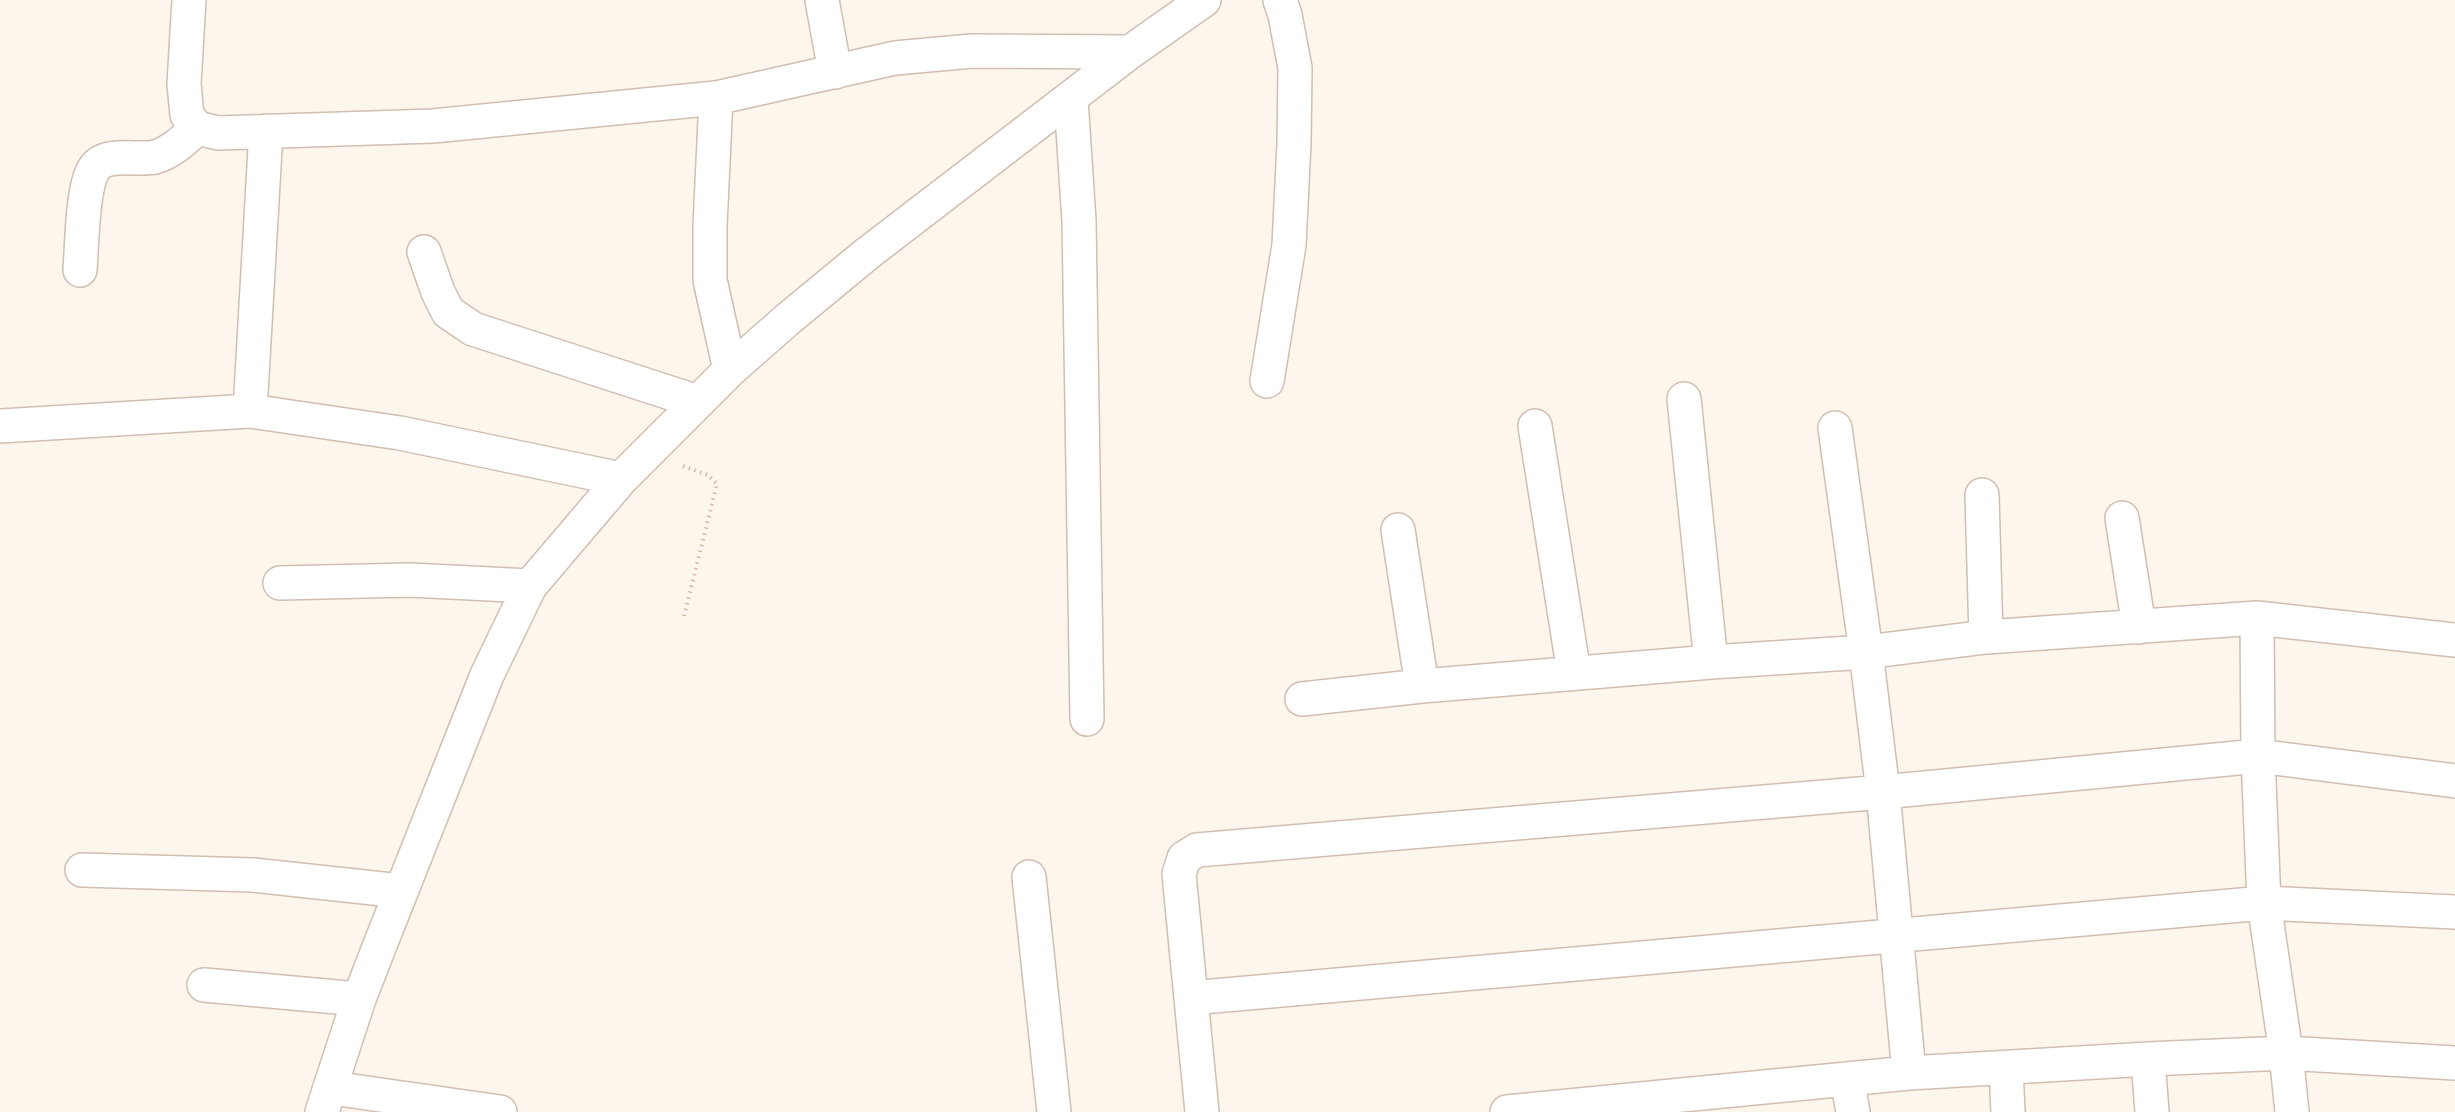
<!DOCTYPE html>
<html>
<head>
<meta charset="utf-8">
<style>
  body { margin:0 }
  canvas { display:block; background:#fdf6ec }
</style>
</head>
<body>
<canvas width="2455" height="1112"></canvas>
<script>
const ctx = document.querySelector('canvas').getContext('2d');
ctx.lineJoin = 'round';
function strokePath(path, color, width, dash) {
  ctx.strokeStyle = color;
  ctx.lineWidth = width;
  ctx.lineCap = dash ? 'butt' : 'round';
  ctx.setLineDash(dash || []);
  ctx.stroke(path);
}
const path = new Path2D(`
  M683,466L708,475L717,484L684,616`);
const street = new Path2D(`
  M189,0L184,84L187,115L197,128L218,133L433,126L716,98L895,58L972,51L1130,52
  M822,0L835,72
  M716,98L710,226V280L730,370
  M1071,99L1079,221L1087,719
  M424,252L438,292L448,312L473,329L698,402
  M80,270C82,246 82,187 94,169C105,151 138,161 155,157C172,152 184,140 197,128
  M1267,381L1289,245L1294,143L1295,68L1285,15L1280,0
  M1684,399L1711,662
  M250,411L266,131
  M0,426L250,411L400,433L621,479
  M1535,426L1574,673
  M1835,428L1866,652L1883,792L1909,1073
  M1982,495L1986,637
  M2122,518L2139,627
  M1398,530L1422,686
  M280,583L410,580L530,586
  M2257,618L2258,756L2264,903L2286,1053L2292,1112
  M1302,699L1422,686L1711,662L1866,652L1986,637L2257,618L2455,640
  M82,870L253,875L401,891
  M1029,877L1054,1112
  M204,985L359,999
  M1191,998L2264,903L2455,912
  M2148,1059L2152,1112
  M2006,1068L2008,1112
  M1847,1079L1853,1112
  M332,1088L500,1112
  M322,1112L359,999L378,950L487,675L530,586L621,479L730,370L788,319L868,253L1130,52L1204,0
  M1202,1112L1179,874L1184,858L1197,850L1883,792L2258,756L2455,781
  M1507,1112L1909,1073L2148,1059L2286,1053L2455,1063`);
strokePath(street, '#d1beb0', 36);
strokePath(path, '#d9b8a5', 4, [1.5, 4.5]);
strokePath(street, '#fff', 33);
</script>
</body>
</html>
